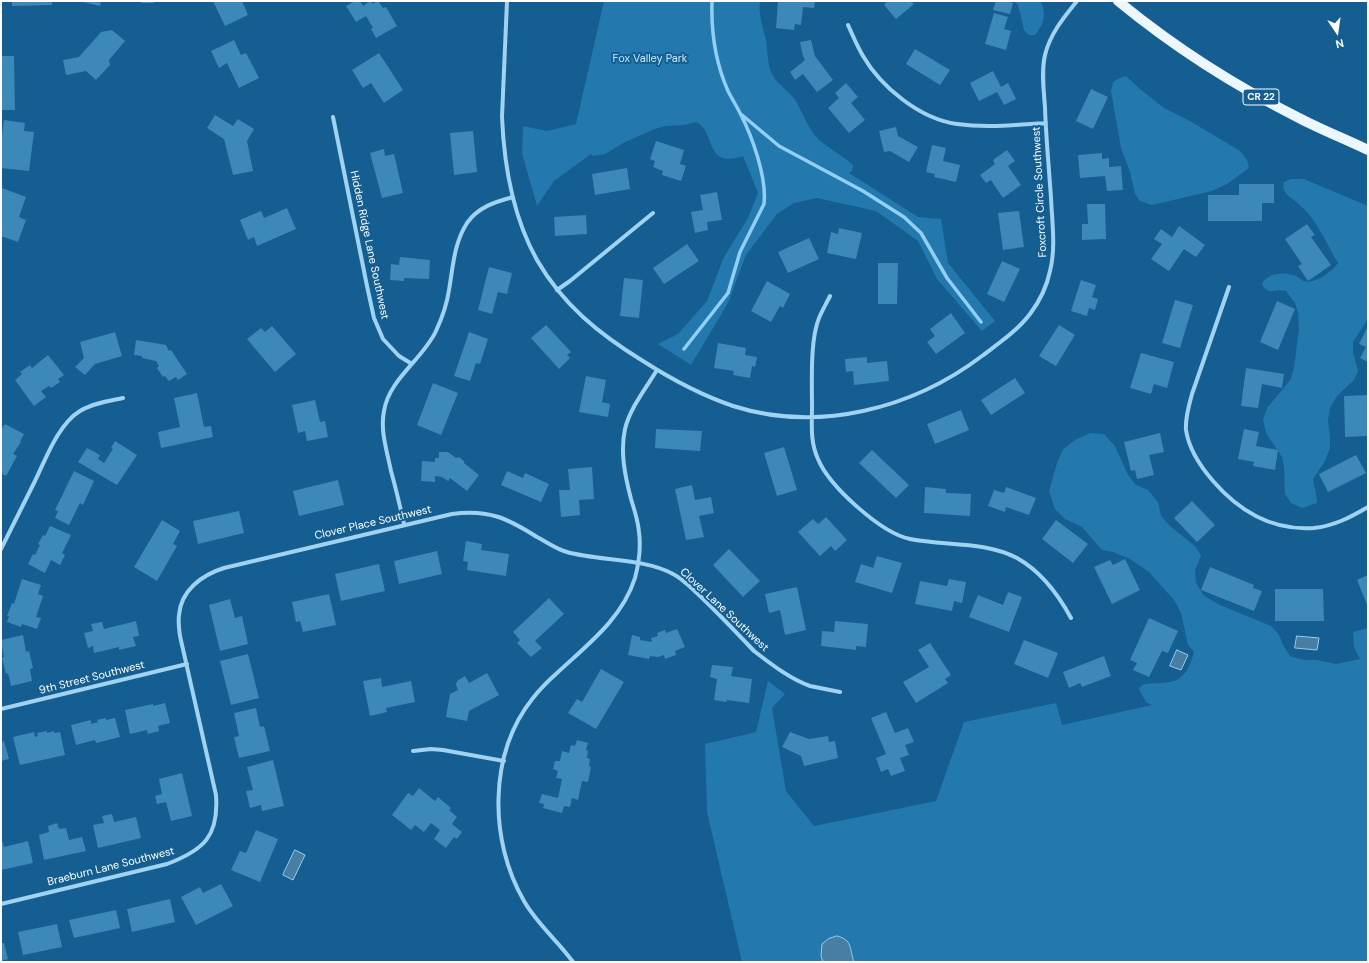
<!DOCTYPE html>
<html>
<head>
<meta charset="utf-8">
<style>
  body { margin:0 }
  #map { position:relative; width:1369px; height:963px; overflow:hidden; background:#145e91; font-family:"DM Sans",sans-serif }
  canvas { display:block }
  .frame { position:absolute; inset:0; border:2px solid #fff; pointer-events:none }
  .north { position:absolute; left:1317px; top:12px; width:40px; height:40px; -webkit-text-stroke:3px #145e91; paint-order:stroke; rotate:167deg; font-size:11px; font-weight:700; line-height:16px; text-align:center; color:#fff }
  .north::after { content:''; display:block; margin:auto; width:14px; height:18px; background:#fff; clip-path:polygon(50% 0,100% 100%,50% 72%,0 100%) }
</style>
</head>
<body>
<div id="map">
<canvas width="1369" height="963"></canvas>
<div class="frame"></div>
<div class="north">N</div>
</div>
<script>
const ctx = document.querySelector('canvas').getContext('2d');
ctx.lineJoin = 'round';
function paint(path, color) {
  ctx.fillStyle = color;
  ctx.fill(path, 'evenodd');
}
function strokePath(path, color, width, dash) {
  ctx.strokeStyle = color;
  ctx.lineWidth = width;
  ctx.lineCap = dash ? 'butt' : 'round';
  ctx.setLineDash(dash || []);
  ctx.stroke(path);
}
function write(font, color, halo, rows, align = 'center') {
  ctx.font = font + ' "DM Sans",sans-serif';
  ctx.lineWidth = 4;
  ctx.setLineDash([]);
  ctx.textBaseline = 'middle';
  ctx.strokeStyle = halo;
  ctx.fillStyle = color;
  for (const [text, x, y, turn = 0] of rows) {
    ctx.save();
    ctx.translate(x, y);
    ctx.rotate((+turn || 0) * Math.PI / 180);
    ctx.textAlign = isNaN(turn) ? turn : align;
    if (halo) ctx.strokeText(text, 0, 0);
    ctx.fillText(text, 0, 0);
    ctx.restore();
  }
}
const green = new Path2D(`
  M604,1H760C758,14 763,27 766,40C768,52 767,65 773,76C779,86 791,92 797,103C804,116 809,130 819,140C830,149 843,156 853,165L852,171L849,173L918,217L941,219L948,263L995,321L982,331L937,279L918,241L876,211L817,198L794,203L777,214L746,255L728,303L691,365L658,344L678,334L707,301L724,257L748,218L758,193L743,156C703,169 717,132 696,122L684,125L666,126L655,129L625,142L605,154L593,156L591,154L554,181L537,206L522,153L523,126L547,131L576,124Z
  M1014,1H1041C1046,15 1045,23 1035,35H1029L1024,30L1018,5Z
  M1126,76L1140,89L1164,108L1190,121L1240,151L1247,160L1249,168L1227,184L1212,191L1152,205L1140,201L1135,194L1130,172L1121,148L1111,91L1113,82L1118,79Z
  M1291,179H1304L1368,206V319L1353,342V352L1358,371L1354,380L1337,396L1330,408L1328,421L1330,436V448L1325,461L1313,479C1314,487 1317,495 1317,503L1302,508L1291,503L1285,494L1284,467L1282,457L1266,433L1263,420L1267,408L1291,379L1294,367L1299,329L1298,313L1295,303L1286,291C1275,289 1267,296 1262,284C1268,272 1285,272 1296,276C1298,277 1301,280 1304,281C1314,285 1333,271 1338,263C1327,245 1319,224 1304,209C1301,207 1298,203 1295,201C1288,195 1281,192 1284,182Z
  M1090,433L1104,434L1115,446L1128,475L1136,485L1148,490L1158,502L1161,516L1170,526L1196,547L1201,556L1195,570L1196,583L1204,596L1220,605L1271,626L1279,635L1283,645L1290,656L1304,660H1317L1336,664L1360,659L1354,647L1353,632L1368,628V962H742L707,812L705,744L756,732L768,681L785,694L772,708L786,791L814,826L936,801L964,722L1056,703L1062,725L1152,705L1146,702L1139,689L1142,685C1152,682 1161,684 1170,682C1186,679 1190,665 1194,652L1188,645L1181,613L1174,600L1149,572L1130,559L1113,552L1102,550L1082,527L1065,519L1055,509L1049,491L1057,463L1063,449L1075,440Z`);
const water = new Path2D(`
  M1297,636L1319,638L1317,650L1295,648Z
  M1177,650L1188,655L1181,670L1170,666Z
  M295,850L305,855L293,880L283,875Z
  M837,936C853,940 849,948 854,962H823L821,956L822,944L828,939Z`);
const stream = new Path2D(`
  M742,115L779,146L863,191L904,217L921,233L947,278L981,322
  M684,349L728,293L740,252L764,204C767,177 752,136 740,113C736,105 732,99 728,91C716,64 711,31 712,1`);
const building = new Path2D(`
  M12,1H52V5L12,6Z
  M78,1H101L100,6Z
  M141,1H154V3H141Z
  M213,1H242L248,15L225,26Z
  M355,1H360L363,6L370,1H372V4L378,1L383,8L386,7L397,26L376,38L371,29L373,28L366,16L356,22L346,6Z
  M778,1H815L814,8L803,7L801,25L795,24L794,30L776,28Z
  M885,1H911L914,4L896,19L884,5L886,3Z
  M996,1H1006L1013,3L1010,14L993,10Z
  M994,13L1008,17L1004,29L1011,31L1006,50L985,44Z
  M112,30L125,41L109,60L110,65L96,80L86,71L66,75L63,60L79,57L101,32Z
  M234,40L241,55L246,53L259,78L239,88L227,63L219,68L211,51Z
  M811,40L815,56L833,80L817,92L803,74L795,80L790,72L805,60L803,56L800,42Z
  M915,49L950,70L940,85L906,64Z
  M379,53L403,90L384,103L371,83L363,88L352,70Z
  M1,56H14L15,110H1Z
  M993,71L1001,87L1008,83L1016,99L1004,105L997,92L979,101L970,83Z
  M846,83L858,97L851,103L865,120L849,133L828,108L839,98L835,93Z
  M1091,89L1108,97L1093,129L1076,121Z
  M215,115L233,126L238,119L254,129L247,141L253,171L233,175L224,139L207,128Z
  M4,120L25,123L24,131L34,132L29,171L1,168V142Z
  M896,127L898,136L918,147L909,162L890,151L884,152L879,131Z
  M473,131L477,172L454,175L450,133Z
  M656,141L684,150L680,164L686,166L681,181L662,175L663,171L653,167L655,161L650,159Z
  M932,145L946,148L943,161L960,165L956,182L934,177L935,174L926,172Z
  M384,149L385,156L394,154L403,193L382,198L370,153Z
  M1007,150L1015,161L1008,166L1021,185L1003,198L991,180L986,183L980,175L995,164L993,160Z
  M1102,153V159L1109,158V167L1121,166L1123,190L1107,191L1105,176L1080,178L1078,155Z
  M627,168L630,189L595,195L592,174Z
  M1239,184H1274V203H1262V221H1208V195H1239Z
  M2,188L26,197L19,217L26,220L18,242L1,236Z
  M717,192L722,220L707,222L708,230L695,233L691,212L703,210L700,195Z
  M1087,204H1105L1106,239L1082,240V224H1088Z
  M287,208L296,229L257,246L254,237L248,240L240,220L261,211L264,218Z
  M1019,211L1024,247L1003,250L998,213Z
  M586,215L587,234L555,236L554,217Z
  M1307,224L1315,235L1311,237L1331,265L1308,281L1298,266L1302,264L1285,239Z
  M1179,226L1205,245L1196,257L1184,249L1169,271L1151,259L1162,244L1154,239L1161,229L1172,237Z
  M839,228L862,233L856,259L827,253L831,232L838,234Z
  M809,238L819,259L788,273L778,252Z
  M687,244L699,261L664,284L653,268Z
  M400,257L430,260L429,279L404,278V281L390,280L391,264L399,265Z
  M1002,261L1020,269L1004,302L987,294Z
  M878,263H898L897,304H878Z
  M489,267L512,273L507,294L498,292L492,314L478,310Z
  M624,278L643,280L639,318L620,316Z
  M1081,280L1096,285L1092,297L1098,299L1095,310L1089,308L1087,316L1071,311Z
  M767,281L790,294L783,308L780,306L771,322L751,311Z
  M1175,300L1193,305L1180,348L1162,343Z
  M1277,301L1295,309L1278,350L1260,342Z
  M951,313L965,333L936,354L927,342L935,336L930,329Z
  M546,325L571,352L567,355L570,358L559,369L531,338Z
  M1059,325L1075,335L1056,366L1039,356Z
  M272,326L296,354L275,372L247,339L261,328L265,332Z
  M1368,326V362L1360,358L1366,347L1359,344Z
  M115,332L122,356L95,364L85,375L75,367L84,358L80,342Z
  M469,332L488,339L480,364L476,363L470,381L454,376Z
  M136,340L166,345L169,351L171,350L187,374L178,380L176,377L169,381L165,376L163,377L157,368L159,366L156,361L142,358V356L134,355Z
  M718,343L746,348L745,355L757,357L755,367L752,366L750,378L733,375L734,371L714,368Z
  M1141,353L1174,362L1167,388L1154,384L1151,394L1130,388Z
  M48,355L64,375L58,379L60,382L51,388L49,386L41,391L46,397L34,406L15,380L22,374L20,372L30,365L32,368Z
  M867,357V363L887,361L889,381L854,385L853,371L846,372L845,359Z
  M1246,368L1284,374L1282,388L1262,384L1258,408L1241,406Z
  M586,376L606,380L602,402L610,404L608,417L579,412Z
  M1015,378L1025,393L991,415L981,400Z
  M433,383L458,393L441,435L417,425Z
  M197,393L204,427L211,426L213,437L161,448L158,432L180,427L174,398Z
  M1368,395L1367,436L1345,437L1344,396Z
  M315,400L320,422L325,421L328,437L307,441L305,431L298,433L292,405Z
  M961,410L969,430L935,444L927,424Z
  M5,424L24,434L20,442H21L13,454L17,456L6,476L1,473V430Z
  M656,429L702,431L700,451L655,448Z
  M1244,429L1259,432L1256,446L1278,450L1275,470L1253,466L1254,462L1238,459Z
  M1160,433L1164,452L1149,455L1154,475L1137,479L1135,470L1131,471L1124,442Z
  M115,441L137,455L117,485L78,462L87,448L100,455L98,459L104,463L113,449L111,448Z
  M784,447L797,490L777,496L764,453Z
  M872,450L909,485L896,498L859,463Z
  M439,452H448L456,458L459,457L464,461V463L479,475L467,491L450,478L448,481L442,477L435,476V482L421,481L422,461L435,462V458H439Z
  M1356,455L1366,473L1328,492L1319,474Z
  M592,467L594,499L579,500L580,515L561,517L559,490H570L568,469Z
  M74,471L94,481L83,505L80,503L69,525L55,518L58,511L55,510Z
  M507,471L523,478L525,473L549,484L541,502L501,485Z
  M338,480L344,505L299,516L293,491Z
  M692,485L695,500L711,497L714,513L699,516L704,537L686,540L675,489Z
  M925,487L946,489V493L971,494L970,516L924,513Z
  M1006,487L1036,498L1029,515L1006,507L1005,512L988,506L994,490L1004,493Z
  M1192,501L1215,525L1197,542L1174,518Z
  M239,511L244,533L198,544L193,521Z
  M826,517L847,540L835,551L831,546L820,556L798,532L813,519L818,524Z
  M162,520L180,531L173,544L177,546L157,581L134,567Z
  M1056,520L1088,544L1073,563L1042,539Z
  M50,526L71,535L62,553L65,555L60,565L51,560L45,573L28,564L33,554L35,555L40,545L38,544L43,535L45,536Z
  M466,541L482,544L481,550L509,554L506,576L467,570L468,562L463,561Z
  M729,549L760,581L743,597L713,565Z
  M437,551L442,574L399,584L394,561Z
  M877,556L902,563L892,593L855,582L861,564L873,568Z
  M1125,559L1140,590L1112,604L1094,567L1110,560L1113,565Z
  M379,564L385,591L341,601L335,574Z
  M1210,567L1254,585L1253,588L1262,591L1254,611L1201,590Z
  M1368,575V607L1357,580Z
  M22,579L41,585L38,594L43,596L36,617L41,618L37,629L22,624L21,627L7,622L9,616H7L12,603L14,604Z
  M949,579L966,582L962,603L954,601L952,611L915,604L920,581L947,586Z
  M797,587L806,630L785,635L780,610L769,613L765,594Z
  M1275,589H1323L1324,621H1275Z
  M1008,592L1022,597L1009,632L969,617L978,595L1003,605Z
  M329,594L336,625L303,632L300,621L296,622L292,602Z
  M549,598L564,614L535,641L542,648L531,657L517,643L520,640L513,632Z
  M230,599L235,618L242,616L248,644L220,651L209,605Z
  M1149,618L1178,631L1168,653L1162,651L1149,677L1133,670L1137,663L1130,660Z
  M136,621L139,636L133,637L136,646L119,650V647L94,653L93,646L88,648L84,633L93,631L91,624L102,622L104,629Z
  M835,621L868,624L866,647L856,646V650L821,646L822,631L834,632Z
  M677,629L685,647L675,651L676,655L665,659L664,655L658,657L650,656L649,659L628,655L632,635L640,637V640L652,642L651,638L658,636L657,633L665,630L666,633Z
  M23,635L26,652L29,651L33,668L30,669L32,681L11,686L8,673L6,674L2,658L4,657L1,640Z
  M1024,640L1058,653L1048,678L1014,664Z
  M930,643L951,675L945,679L948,683L916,703L903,682L929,667L918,650Z
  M248,654L259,698L231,705L220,661Z
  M1104,656L1111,676L1082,687L1080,683L1069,688L1063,672Z
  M712,665L733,667L731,676L752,679L749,703L727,700L726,702L714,700L717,679L710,677Z
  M601,669L624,682L596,729L568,713L577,699L582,702Z
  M487,673L499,695L469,711L467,721L446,717L450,694L458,690L456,685L457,681L465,676L469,683Z
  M381,678L382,687L411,681L415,702L386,708L387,712L370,716L363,681Z
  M165,703L170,723L158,726L159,731L148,734L147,730L130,734L125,710L153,704V706Z
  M256,708L260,727L264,726L270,751L239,758L234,737L239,736L234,713Z
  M886,712L895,733L908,728L914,742L905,745L909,755L900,758L905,771L891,776L888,769L881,772L876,758L886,754L871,718Z
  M106,718V720L115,718L120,737L96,743L95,740L76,745L71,725L91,720V724L98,722L97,720Z
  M47,731V733L54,731V733L60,732L65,755L20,765L13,737L34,732L35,737L38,736L37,733Z
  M790,732L809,739L828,736L829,742L835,741L838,758L804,766L801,756L782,747Z
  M577,740L588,743L586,750L588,751L587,758L590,759L589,766L591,767L588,782L582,781L578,800L572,798L570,807L564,806L562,813L543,808L544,804L539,803L542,794L558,798L562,779L556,778L558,771L553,769L555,761H560L562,751L569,753L571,745L575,746Z
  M4,741L9,759L1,761V742Z
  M273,760L284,806L262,811L261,805L250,808L246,791L253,790L247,767Z
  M182,773L192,816L171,821L166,802L157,804L155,796L162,794L159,779Z
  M419,788L435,801L438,797L451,808L449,810L457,817L452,824L462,832L457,839L454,837L446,848L434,839L440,830L431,823L424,832L415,825L411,830L392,815L408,793L413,796Z
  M112,814L114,822L136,817L141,838L98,848L93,825L104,823L102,816Z
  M57,823L59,829L66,828L69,840L82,837L86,851L44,860L39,835L49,832L48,826Z
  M256,830L278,839L260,882L231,870L240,851L246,853Z
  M1,837L4,847L28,841L33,863L1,870Z
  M221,884L233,906L196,925L181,897L200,887L203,893Z
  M170,899L175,922L132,932L127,909Z
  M116,910L120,928L74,938L69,920Z
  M57,924L62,947L23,955L18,932Z
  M1,943H4L8,959L1,961Z`);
const street = new Path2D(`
  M507,1L502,117C504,165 513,217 537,260C563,305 599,334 643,361C671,379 701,395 733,406C818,433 912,409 982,356C999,343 1017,331 1030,314C1039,302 1047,286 1050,271C1056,248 1052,221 1051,198C1049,168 1046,138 1045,108C1044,91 1041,72 1045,55C1050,34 1064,17 1077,1
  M848,25C853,36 857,46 863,56C881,87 920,119 957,124C986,128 1016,125 1046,123
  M333,117L367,286L374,318L383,339L399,356L412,364
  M1229,287L1192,394C1189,405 1185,418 1186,430C1189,450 1200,466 1213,481C1239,511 1272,531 1314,528C1334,526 1351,517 1368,507
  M557,290L570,281L653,213
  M830,296C826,304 822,311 819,318C810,340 812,381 812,406C812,424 810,442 818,459C829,486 881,533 910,539C945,546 984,541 1017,558C1042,572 1058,594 1071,618
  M404,524C400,506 396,489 391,471C387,451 380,431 384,411C389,379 423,359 436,331C442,318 447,304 449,290C453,267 454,243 467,223C478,207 495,202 513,197
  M1,549C12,527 23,505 34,483C45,461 58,424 80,411C93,403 109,401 123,398
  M1,709L187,664
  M413,751L431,749L443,750L504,761
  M1,904L167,864C204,850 219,836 216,795L180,636C179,629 178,622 179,615C181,590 202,575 224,568L452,514C488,509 507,518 537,537C547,542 556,549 567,552C598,561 645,558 673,574C683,579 691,588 699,595C718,613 736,632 754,651C771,664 790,679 810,686C820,688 830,690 840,692
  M573,962C558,941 537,924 524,901C489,841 488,754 533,698C540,689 548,681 557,673C587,645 622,619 635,578C639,563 641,547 639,532C638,520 634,509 631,499C625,476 620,452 625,429C630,408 646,388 657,370`);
const primary = new Path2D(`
  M1118,1C1174,47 1235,86 1299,118C1322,130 1345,139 1368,150`);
const shields = [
  [1261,97,36]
];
const shieldNames = [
  ["CR 22",1261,97]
];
const parkNames = [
  ["Fox Valley Park",650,59]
];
const streetNames = [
  ["Foxcroft Circle Southwest",1040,192,-93],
  ["Hidden Ridge Lane Southwest",369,245,78],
  ["Clover Place Southwest",373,523,-13],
  ["Clover Lane Southwest",724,610,43],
  ["9th Street Southwest",92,678,-14],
  ["Braeburn Lane Southwest",111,867,-14]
];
paint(green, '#2378ae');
paint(water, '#487ea2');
strokePath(water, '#92cff4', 1);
strokePath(stream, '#92cff4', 3.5);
paint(building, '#3c88b9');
strokePath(street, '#a0d2f1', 4);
strokePath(primary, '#ebf6ff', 10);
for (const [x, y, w] of shields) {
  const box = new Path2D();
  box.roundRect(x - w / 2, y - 8, w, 16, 3);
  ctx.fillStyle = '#145e91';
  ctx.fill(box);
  strokePath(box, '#fff', 1);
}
write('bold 10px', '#fff', null, shieldNames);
write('11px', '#c7e8fc', '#145e91', parkNames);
write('11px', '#fff', '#145e91', streetNames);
</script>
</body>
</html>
